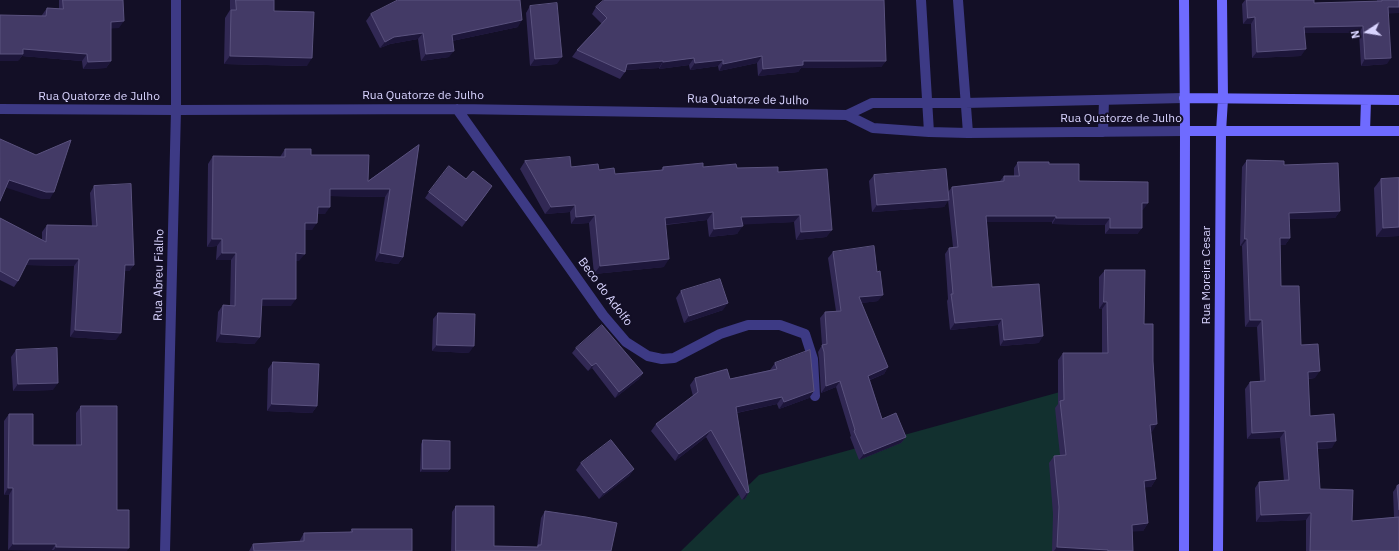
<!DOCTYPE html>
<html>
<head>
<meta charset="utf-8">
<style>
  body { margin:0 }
  #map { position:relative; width:1399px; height:551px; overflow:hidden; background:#130f26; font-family:"IBM Plex Sans",sans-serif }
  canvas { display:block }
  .north { position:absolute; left:1347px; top:12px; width:40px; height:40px; -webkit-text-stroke:3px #130f26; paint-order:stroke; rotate:258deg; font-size:11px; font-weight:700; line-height:16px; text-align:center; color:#d9d4ff }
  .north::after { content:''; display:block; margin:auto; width:14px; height:18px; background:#d9d4ff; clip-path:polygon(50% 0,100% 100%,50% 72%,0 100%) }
</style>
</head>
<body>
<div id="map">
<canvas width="1399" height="551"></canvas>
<div class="north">N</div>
</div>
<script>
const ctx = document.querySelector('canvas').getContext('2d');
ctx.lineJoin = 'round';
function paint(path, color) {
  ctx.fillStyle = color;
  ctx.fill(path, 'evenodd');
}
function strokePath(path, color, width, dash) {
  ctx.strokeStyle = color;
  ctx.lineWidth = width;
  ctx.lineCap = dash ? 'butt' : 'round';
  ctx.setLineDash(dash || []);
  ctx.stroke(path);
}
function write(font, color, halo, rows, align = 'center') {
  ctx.font = font + ' "IBM Plex Sans",sans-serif';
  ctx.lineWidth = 4;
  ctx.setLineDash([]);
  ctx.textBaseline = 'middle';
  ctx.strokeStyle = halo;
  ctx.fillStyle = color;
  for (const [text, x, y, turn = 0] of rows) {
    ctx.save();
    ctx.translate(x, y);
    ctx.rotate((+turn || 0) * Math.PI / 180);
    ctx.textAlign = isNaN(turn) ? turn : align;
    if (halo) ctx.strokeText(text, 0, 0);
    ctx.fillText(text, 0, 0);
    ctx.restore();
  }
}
const green = new Path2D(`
  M1060,392L1078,551H681L759,475Z`);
const street = new Path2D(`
  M921,0L929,132
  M958,0L968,133
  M0,109L176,110L457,109L847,115L873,128L929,132L968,133L1185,131
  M457,109L603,315L626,342L648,356L662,359L674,358L720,334L748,325H780L805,334L813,359L815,396
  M847,115L872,103H965L1184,98
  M1103,132L1104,100
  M165,551L176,110V0`);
const secondary = new Path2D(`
  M1184,98L1399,100
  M1185,131H1399
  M1365,131L1366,100
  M1184,551L1185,131L1184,0
  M1218,551L1221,132L1223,99L1222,0`);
const wall = new Path2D(`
  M59,0H123L119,28H111V61L106,68L83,69L82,61L22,56L18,61L42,15L47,8L59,9Z
  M230,0H274V11L307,66L224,64L225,18L230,10Z
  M1245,0H1314V3L1377,1V0H1399L1388,13L1387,64L1361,66L1359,33H1305L1301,56L1252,58L1251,24H1243L1242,4Z
  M530,6L557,64L530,66L526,13Z
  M596,7L886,61L881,67L801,68L798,72L758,76L757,63L719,71L718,66L690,70L689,65L659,69V68L625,70V72L620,79L572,57L577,50L602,24L592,14Z
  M371,14L518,27L452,41L449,57L421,61L418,39L390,44L380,48L366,21Z
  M419,145L403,257L398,264L375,261L385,197L330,196L325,214H317L312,230H305L299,261H296L291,306H262L260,337L254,344L216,342L218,312L223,305H230L231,260H216L217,246L207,247L208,164L213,156L280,157L285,149L311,155L368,181Z
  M1247,160L1284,165L1340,211L1335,218L1289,219L1290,238L1285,245H1280L1281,286L1301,345L1315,378L1308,379L1310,416L1332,448L1317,449L1320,489L1352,521L1394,517L1393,492L1397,486L1399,485V551H1306V520L1256,522L1255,488L1259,482L1284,481L1280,438L1247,439L1245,389L1250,382L1260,381L1257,327H1245L1242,246H1240L1242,167Z
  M525,161L599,170L615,174L661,170L663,167H703L737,168L778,172L832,230L826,237L796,240L794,222L742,224L737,234L709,237L707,220L666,225L664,267L594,274L589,223L571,224L570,212L545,214L520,169Z
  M1018,162L1049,164L1079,181L1143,210H1142V228L1137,234H1105V225L1052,224V222H987L992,287L1039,343L1000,346L998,325L950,330L947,301L948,299L945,254L949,248L953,247L948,200L944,207L872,212L869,181L874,175L948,192L952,187L1000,181L1004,176H1014V168Z
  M1399,178V236L1376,237L1374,188L1381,179Z
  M466,179L488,192L462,227L425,198L429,192Z
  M94,186L134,265L129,271H124L116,340L70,337L74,266L26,265L18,281L14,287L0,280V218L42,240V232L47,225L92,226L90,193Z
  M833,252L878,301L861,303L888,367L884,374L870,380L882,419L906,437L901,443L859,460L850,437L851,436L836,387L821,393L819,359L818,352L822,345L820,318L825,312L836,311L828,258Z
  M1105,270L1144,324L1152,432H1151L1156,479L1151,487H1144L1148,523L1143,531H1132L1133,551H1052L1053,514L1049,463L1054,456L1060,455L1055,408L1058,404V360L1063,353H1102V309H1099V277Z
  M681,291L723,310L684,323L676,298Z
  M438,313L469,353L432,351L433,319Z
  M576,348L643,373L639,379L615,398L592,368L588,371L572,353Z
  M16,350L53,390L13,391L11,357Z
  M273,362L317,406L312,413L267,411L268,369Z
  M775,363L814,391L809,398L779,409L777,404L737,413L749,492L745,499L742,500L706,437L675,461L651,431L656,424L693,396L690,385L695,378L730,379L770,370Z
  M81,406L117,510L127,551L8,550L9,495H4V421L9,414L33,445H76V413Z
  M423,440L450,469L447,472H420L421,444Z
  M581,463L634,469L629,476L599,499L576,470Z
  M456,506L494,546L537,547L541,518L545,511L611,551H451L452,512Z
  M352,529L412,551H249L253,544L300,542V540L304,533L350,532Z`);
const shadedWall = new Path2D(`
  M1388,7H1399V13L1383,14Z
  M1255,17L1251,24H1243L1248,18Z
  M522,20L518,27L447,42L452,35Z
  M124,21L119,28L106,29L111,22Z
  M1363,26L1359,33H1300L1304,27Z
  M423,33L418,39L390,44L380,48L385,42L394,37Z
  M23,49L87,54L82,61L22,56L18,61H0V54Z
  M1306,49L1301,56L1252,58L1257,52Z
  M454,51L449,57L421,61L426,54Z
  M230,56L312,58L307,66L224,64Z
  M762,56L757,63L719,71L723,64Z
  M562,57L557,64L530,66L535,59Z
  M694,58L689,65L659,69L663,62Z
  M1391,58L1387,64L1361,66L1365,59Z
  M723,60L718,66L690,70L695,63Z
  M111,61L106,68L83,69L88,62Z
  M663,61L659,68L623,70L627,64Z
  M803,61H886L881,67L801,68L798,72L758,76L763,69Z
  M9,180L54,192L50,199H41L4,187Z
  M330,189H390L385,197L324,196Z
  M949,200L944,207L872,212L877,205Z
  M1142,203H1148L1143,210H1138Z
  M575,205L570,212L545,214L551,207Z
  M318,207H330L325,214H312Z
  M1340,211L1335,218L1285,219L1289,213Z
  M713,212L707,220L659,225L665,218Z
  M595,215L589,223L571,224L576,217Z
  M800,215L794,222L736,225L741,217Z
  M986,216H1056L1052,222H982Z
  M1056,218H1110L1105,225L1052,224Z
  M305,223H317L312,230H300Z
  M743,226L737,234L709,237L714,229Z
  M1399,227V236L1376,237L1383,228Z
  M1110,228H1142L1137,234H1105Z
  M832,230L826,237L796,240L801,232Z
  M1280,238H1290L1285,245H1275Z
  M212,239H222L217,246L207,247Z
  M1245,239H1247L1242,246H1240Z
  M222,253H236L231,260H216Z
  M296,253L305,254L299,261H291Z
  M380,253L403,257L398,264L375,261Z
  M29,259H79L74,266L24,265Z
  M669,259L664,267L594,274L600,266Z
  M125,265H134L129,271H120Z
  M883,295L878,301L854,304L859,297Z
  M262,299H296L291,306H257Z
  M1104,302H1107L1102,309H1099Z
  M728,303L723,310L684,323L689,316Z
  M1002,319L998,325L950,330L955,323Z
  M1250,320H1262L1257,327H1245Z
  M75,330L121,333L116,340L70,337Z
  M221,334L260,337L254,344L216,342Z
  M1043,336L1039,343L1000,346L1004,340Z
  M437,345L474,346L469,353L432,351Z
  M596,363L592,368L588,371L592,366Z
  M888,367L884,374L864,382L868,376Z
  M1320,371L1315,378L1303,379L1308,372Z
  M643,373L639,379L615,398L619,392Z
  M840,381L836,387L821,393L826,386Z
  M58,383L53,390L13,391L18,384Z
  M814,391L809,398L779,409L784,402Z
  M782,397L777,404L731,414L736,407Z
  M272,404L317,406L312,413L267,411Z
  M1157,424L1152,432H1145L1150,425Z
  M711,430L706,437L675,461L679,454Z
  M1285,431L1280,438L1247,439L1252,433Z
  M906,437L901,443L859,460L864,454Z
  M1336,441L1332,448L1312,449L1317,442Z
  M423,469H450L447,472H420Z
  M634,469L629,476L599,499L604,493Z
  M1156,479L1151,487L1139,488L1144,481Z
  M8,488H13L9,495H4Z
  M749,492L745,499L742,500L747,493Z
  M1311,513L1306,520L1256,522L1261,515Z
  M1148,523L1143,531L1126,532L1132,525Z
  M13,544H56L51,551L8,550Z
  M56,547L129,548L127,551H53Z
  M1057,547L1108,550L1107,551H1054Z`);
const building = new Path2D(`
  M63,0H123L124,21L111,22V61L88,62L87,54L23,49V54H0V15L46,16L47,8L63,9Z
  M236,0H274V11L314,12L312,58L230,56L231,10H236Z
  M398,0H520L522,20L452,35L454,51L426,54L423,33L394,37L385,42L371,14Z
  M604,0H884L886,61H803V65L763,69L762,56L723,64V60L695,63L694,58L663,62V61L627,64L625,72L577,50L607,18L596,7Z
  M1247,0H1314V3L1382,1V0H1399V7H1388L1391,58L1365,59L1363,26L1304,27L1306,49L1257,52L1255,17L1248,18Z
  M557,3L562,57L535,59L530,6Z
  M0,139L36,155L71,140L54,192H46L9,180L0,201Z
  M419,145L403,257L380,253L390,189H330V207H318L317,223H305V254L296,253V299H262L260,337L221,334L223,305L235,306L236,253H222V239H212L213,156L285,157V149H311V155H369L368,181Z
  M570,157L571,167L598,164L599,170L614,168L615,174L663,170V167L703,163V167L736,164L737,168L778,167V172L827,169L832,230L801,232L800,215L741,217L743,226L714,229L713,212L665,218L669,259L600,266L595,215L576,217L575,205L551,207L525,161Z
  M1247,160L1284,161V165L1338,163L1340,211L1289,213L1290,238H1280L1281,286H1299L1301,345L1318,344L1320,371L1308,372L1310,416L1334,414L1336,441L1317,442L1320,489L1353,490L1352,521L1399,517V551H1310L1311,513L1261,515L1259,482L1289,480L1285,431L1252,433L1250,382L1265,381L1262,320H1250L1247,239H1245Z
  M1018,162H1049V164H1079V181L1148,182V203H1142V228H1110V218H1056V216H986L992,287L1039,284L1043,336L1004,340L1002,319L955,323L951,294H953L949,248L958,247L952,187L1004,181V176H1019Z
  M449,166L466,179L473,171L492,186L466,221L429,192Z
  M946,169L949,200L877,205L874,175Z
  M1399,178V227L1383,228L1381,179Z
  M131,184L134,265H125L121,333L75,330L79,259H29L18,281L0,271V218L46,242L47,225L97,226L94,186Z
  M874,246L877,272L880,271L883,295L859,297L888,367L868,376L882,419L896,413L906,437L864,454L854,431L855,430L840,381L826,386L824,352L822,345L827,344L825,312L841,311L833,252Z
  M1105,270H1145L1144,324H1153V361L1157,424L1150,425L1156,479L1144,481L1148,523L1132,525L1133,551H1108V550L1057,547L1059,507L1054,456L1066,455L1060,401L1064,400L1063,353H1108L1107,302H1104Z
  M720,279L728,303L689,316L681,291Z
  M438,313L475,314L474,346L437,345Z
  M602,325L643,373L619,392L596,363L592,366L576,348Z
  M57,348L58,383L18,384L16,350Z
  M810,350L814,391L784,402L782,397L736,407L749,492L747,493L711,430L679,454L656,424L698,392L695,378L727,369L730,379L777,369L775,363Z
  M273,362L319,364L317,406L272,404Z
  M81,406H117V510H129V548L56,547V544H13V488H8L9,414H33V445H81Z
  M423,440L450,441V469H423Z
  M611,440L634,469L604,493L581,463Z
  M1399,485V510L1397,486Z
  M456,506H494V546L538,547V545H541L545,511L586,517L617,523L611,551H456Z
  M352,529H412V551H254L253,544L304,541V533L352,532Z`);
const streetNames = [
  ["Rua Quatorze de Julho",423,96],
  ["Rua Quatorze de Julho",99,97],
  ["Rua Quatorze de Julho",748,100,1],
  ["Rua Quatorze de Julho",1121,119],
  ["Rua Abreu Fialho",159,275,-89],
  ["Rua Moreira Cesar",1207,275,-90],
  ["Beco do Adolfo",605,292,53]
];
paint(green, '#12302f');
strokePath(street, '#3d3a85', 10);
strokePath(secondary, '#6f6bff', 10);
paint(wall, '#312854');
paint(shadedWall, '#1d163a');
paint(building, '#433a66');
strokePath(building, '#5a527e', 1);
write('12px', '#d9d4ff', '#130f26', streetNames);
</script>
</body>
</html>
